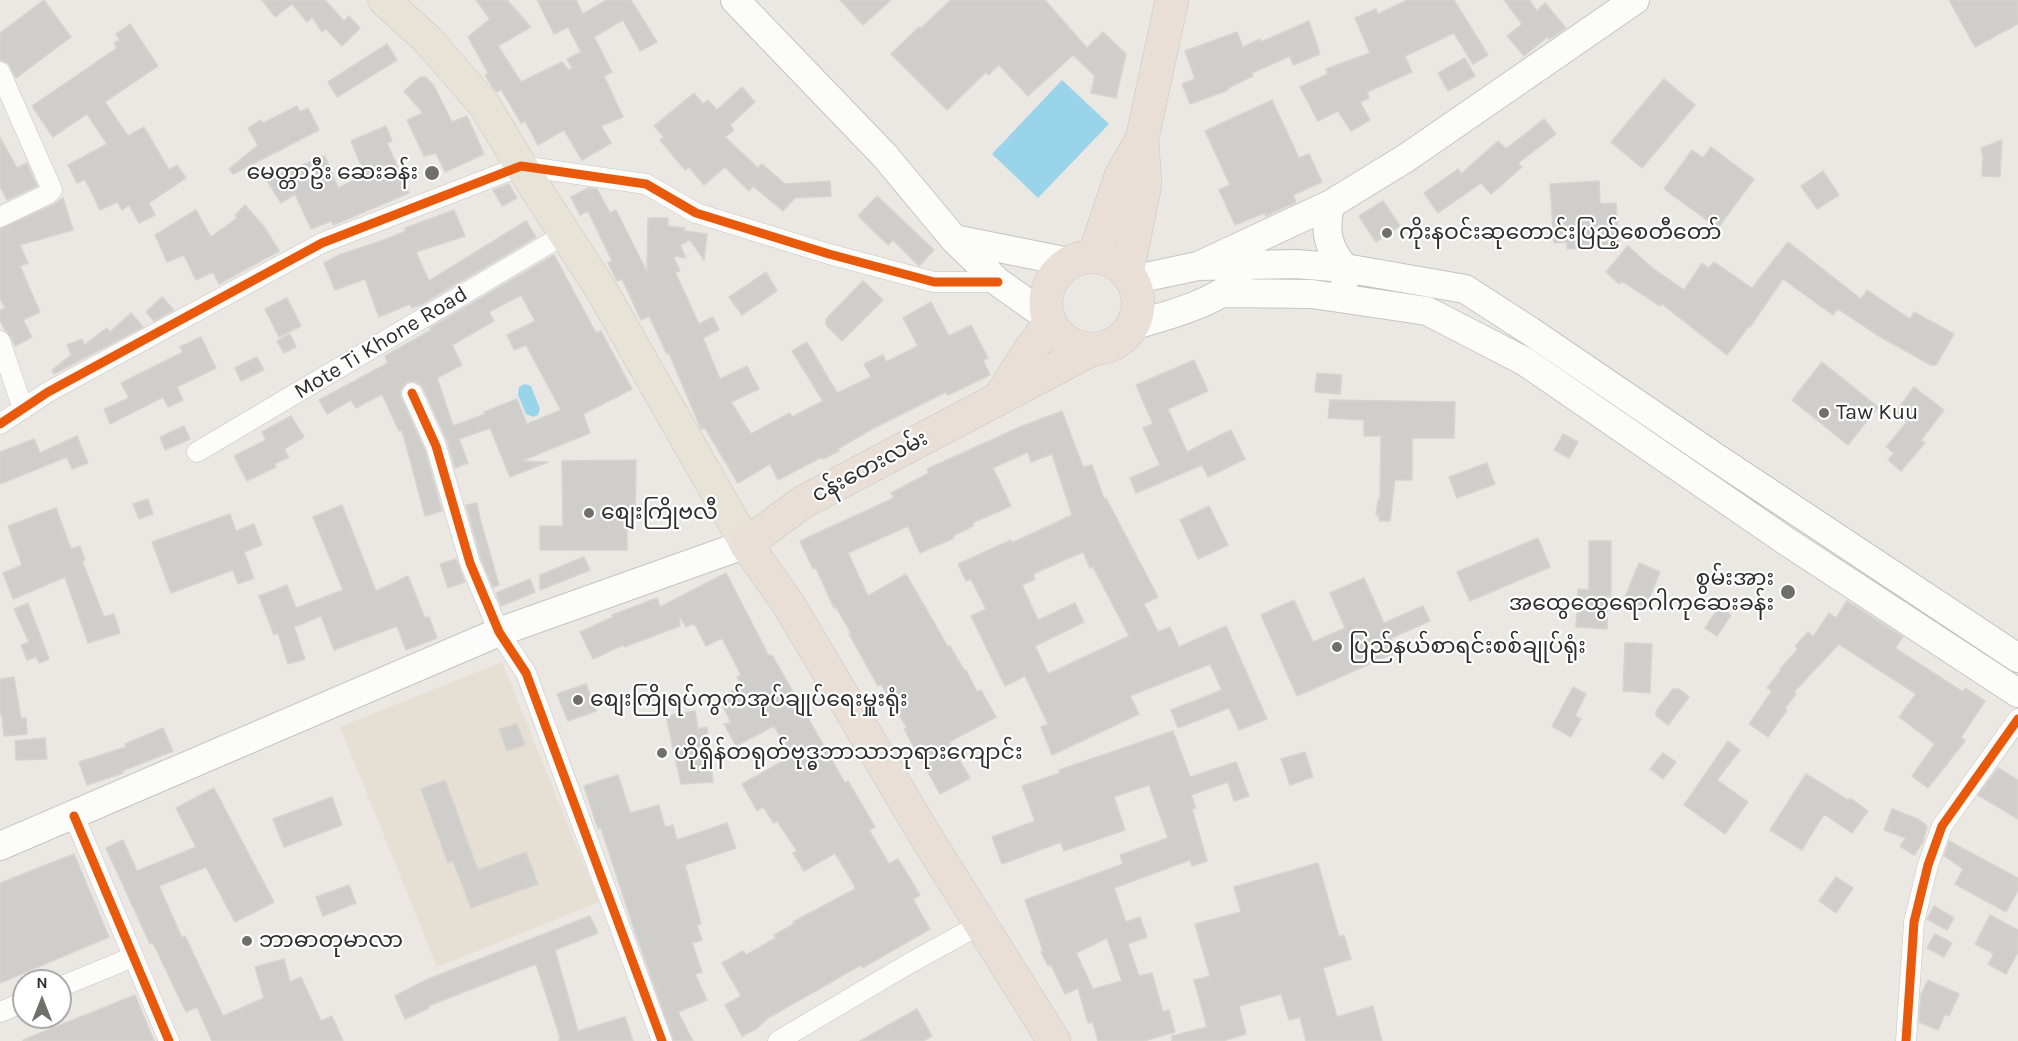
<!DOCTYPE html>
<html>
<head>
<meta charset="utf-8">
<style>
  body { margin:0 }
  #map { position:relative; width:2018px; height:1041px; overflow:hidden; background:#ebe8e4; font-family:Karla,sans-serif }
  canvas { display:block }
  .north { position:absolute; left:12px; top:969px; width:60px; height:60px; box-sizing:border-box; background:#fff; border:2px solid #ababab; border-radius:50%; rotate:0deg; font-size:16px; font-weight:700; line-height:24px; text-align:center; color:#2e2e2e }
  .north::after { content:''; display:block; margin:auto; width:21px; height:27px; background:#706f6e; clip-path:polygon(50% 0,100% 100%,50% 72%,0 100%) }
</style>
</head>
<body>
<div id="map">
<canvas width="2018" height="1041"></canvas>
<div class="north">N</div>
</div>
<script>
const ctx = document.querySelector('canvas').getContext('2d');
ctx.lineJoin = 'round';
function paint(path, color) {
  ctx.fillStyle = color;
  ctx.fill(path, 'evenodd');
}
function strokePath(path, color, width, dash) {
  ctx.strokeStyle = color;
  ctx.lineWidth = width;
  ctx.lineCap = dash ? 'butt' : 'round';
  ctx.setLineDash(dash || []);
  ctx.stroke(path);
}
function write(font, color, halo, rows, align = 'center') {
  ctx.font = font + ' Karla,"Noto Sans Myanmar",sans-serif';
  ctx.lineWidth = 4.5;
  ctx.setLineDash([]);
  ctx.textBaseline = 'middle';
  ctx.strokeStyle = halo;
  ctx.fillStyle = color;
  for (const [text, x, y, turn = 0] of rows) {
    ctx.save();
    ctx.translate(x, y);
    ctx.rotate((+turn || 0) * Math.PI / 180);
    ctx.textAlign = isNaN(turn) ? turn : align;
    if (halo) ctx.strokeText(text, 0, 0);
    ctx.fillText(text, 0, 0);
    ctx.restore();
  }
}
const education = new Path2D(`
  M502,662L599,902L437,967L340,727Z`);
const water = new Path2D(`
  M1062,80L1109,124L1038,198L992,154Z
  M525,384L531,386L540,409L538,415L533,417L526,414L518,395L519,387Z`);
const building = new Path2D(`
  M44,0L71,37L16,78L8,63L0,60V33Z
  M262,0H325L344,21L349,16L360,28L342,46L326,29L322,32L312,17L307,22L292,4L275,17Z
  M476,0H507L531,27L498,46L521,82L562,62L569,70L572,68L567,59L581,52L568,27L554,34L537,0H576L583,14L606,0H631L657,42L640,51L623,20L594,37L612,72L604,76L623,117L601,126L611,143L582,160L564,130L538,145L525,121L521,123L501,89L497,92L493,88L485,75L488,73L468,37L490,19Z
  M840,0H891L863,25Z
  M951,0H1045L1087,48L1103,32L1126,54L1116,98L1091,93L1095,76L1073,55L1028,96L999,65L988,75L986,72L947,110L891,54L919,27L921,28Z
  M1407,0H1454L1488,55L1473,64L1454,33L1405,56L1412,72L1367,92L1369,98L1360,102L1370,120L1351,131L1338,111L1318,121L1300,87L1328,74L1326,69L1370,53L1355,18L1376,9L1378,14Z
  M1504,0H1529L1537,11L1545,3L1566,28L1549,39L1547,37L1524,56L1507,36L1522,24Z
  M1949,0H2018V24L1975,47Z
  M1309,21L1320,54L1293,65L1290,56L1252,73L1253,76L1228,88V90L1190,104L1182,84L1195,79L1185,51L1237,32L1243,47L1260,39L1261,42Z
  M130,24L158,66L105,102L128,136L144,127L169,170L177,165L186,178L149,203L155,215L139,223L129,205L122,210L117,202L100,210L85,179L77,183L68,165L107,144L87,114L53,137L32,106L117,48L114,43L120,40L116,34Z
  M387,44L397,60L337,97L328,82Z
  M1465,58L1475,76L1448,91L1438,73Z
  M420,77H426L434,86L452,122L467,116L484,154L445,172L436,153L424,156L407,120L423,113L404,91Z
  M1664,79L1695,105L1642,168L1611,142Z
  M742,87L755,102L730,125L734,130L725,137L758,168L762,164L785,184L830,181L831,196L795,198L783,211L753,186L749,191L725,167L704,185L689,167L685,170L660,140L664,137L654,126L694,93L703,104L708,100L717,110Z
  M1272,100L1299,158L1309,154L1322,182L1293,195L1296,202L1266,216L1264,213L1235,225L1219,190L1230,185L1205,131Z
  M297,106L300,112L308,108L319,130L233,174L229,169L258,145L248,128L261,120L263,123Z
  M1544,119L1556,134L1518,163L1522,167L1491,194L1481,183L1438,213L1424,193L1458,169L1461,174L1498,141L1506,149Z
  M386,126L392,141L387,143L409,193L395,199L333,225L331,221L311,229L295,194L281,203L266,179L325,156L338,188L365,175L351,141Z
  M0,137L17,168L27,163L37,186L7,200L0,187Z
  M2002,140L2000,177L1982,176L1983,156L1981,148Z
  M1711,147L1754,179L1718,228L1664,189L1692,150L1703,158Z
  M1823,171L1839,195L1817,209L1801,186Z
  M1599,181L1600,204L1616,203L1619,245L1567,249V242L1554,243L1550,184Z
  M509,184L517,198L502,206L493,190Z
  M588,188L597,189L610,213L616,210L647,272L648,218H668V226L685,228L684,231L707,234L704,260L690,240L680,245L686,258L673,256L680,271L675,272L699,324L713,317L719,330L703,338L720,379L747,366L759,389L731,402L751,434L790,413L792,417L823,401L792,351L807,342L837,393L871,377L864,364L883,355L886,362L918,346L903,318L931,302L949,336L971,325L988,358L983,360L990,375L948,395L946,392L870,430L838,449L839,451L823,459L822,457L778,480L770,464L738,483L705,428L701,429L669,353L667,354L649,316L641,320L622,279L617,281L608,263L612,261L588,211L580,215L571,197Z
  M877,196L934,250L919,266L893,240L888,245L858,216Z
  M63,198L73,230L20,245L28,263L20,266L40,312L23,320L32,337L15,346L11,337L5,330L0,320V310L5,308L0,298V229L53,205Z
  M1383,201L1400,226L1376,242L1359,216Z
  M245,205L265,228L279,251L219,284L213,272L196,280L184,255L167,262L155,235L196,210L211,237L237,218L235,215Z
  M454,210L465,236L416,252L429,281L526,221L536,237L419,306V305L412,308L410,304L379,317L365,279L335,290L324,263L339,255L384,240L406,231L405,228Z
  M1788,242L1861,299L1867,290L1910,319L1914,312L1954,334L1936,365H1931L1877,335L1838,309L1833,315L1783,279L1750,327L1749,326L1727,355L1662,304L1660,306L1622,281L1619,284L1606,272L1628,246L1651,267L1684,290L1702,263L1709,268L1714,262L1752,288Z
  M554,255L596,333L601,331L632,389L583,414L590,433L521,461L548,462L510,477L490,428L459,439L468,463L455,468L447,441L423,388L419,384L414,381L407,382L400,391L401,397L425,450L442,511L425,516L402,430L399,431L382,394L356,408L351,400L327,414L319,400L388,363L385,356L431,330L430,328ZM521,295L535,321L507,335L514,350L526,345L561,410L527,424L517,399L484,412L485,414L453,426L437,378L462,365L452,345L494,321L489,312Z
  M766,272L777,291L742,315L729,297Z
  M863,281L883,300L842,341L826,325V319Z
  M162,297L174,310L154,321L146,312Z
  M287,298L301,326L279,337L265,309Z
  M131,313L143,327L54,374L52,370L71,355L67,345L82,339L84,345L107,328L110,332Z
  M290,334L296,347L284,353L277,341Z
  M201,337L216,368L177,387L183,400L168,407L163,397L110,424L104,409L129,398L121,383L183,352L180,347Z
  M257,357L264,370L241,381L235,368Z
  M1194,360L1208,391L1168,409L1187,452L1231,430L1245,459L1208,477L1202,465L1136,493L1130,478L1160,465L1143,428L1153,424L1136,385Z
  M1822,362L1878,407L1848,445L1792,400Z
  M1317,373L1342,375L1340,394L1315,392Z
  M1914,387L1944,410L1921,440L1925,443L1901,471L1888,460L1894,453L1886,447L1907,422L1895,413Z
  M1330,400L1455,402L1454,438H1412V480H1395L1390,521H1379V515H1376L1378,499L1380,500L1381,436H1364V420L1328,418Z
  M1062,411L1083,467L1092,465L1104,499L1106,498L1158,597L1144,604L1158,632L1170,627L1179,647L1226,626L1267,719L1239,730L1229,708L1178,728L1171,710L1222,690L1210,664L1130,696L1139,714L1052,755L1041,727L1048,724L1025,676L1005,686L971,616L986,609L971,579L966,581L958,564L1011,540L1012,543L1072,515L1052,454L1031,462L1028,452L993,468L1011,506L972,523L973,526L953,536L954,538L920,553L908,526L848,553L868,596L906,574L948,647L950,646L964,670H966L977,692L981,690L996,717L949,742L970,778L940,794L904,729L907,728L881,684L878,686L849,634L851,633L836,607L834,608L816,568L813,569L800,541L894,498L891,493L929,473L927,469L1020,427ZM1083,552L1090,568L1093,567L1129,636L1048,674L1035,646L1084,622L1075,603L1038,620L1022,585L1035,579L1033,574Z
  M291,416L304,437L284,449L289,457L274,464L276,467L247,481L234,456L266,440L262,432Z
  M184,426L190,439L165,450L160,437Z
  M1563,434L1578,442L1569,458L1554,450Z
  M77,436L88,463L72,469L67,457L0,484V452L34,439L40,453Z
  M636,460L635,519L627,527V550H540V526H563L562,461Z
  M1487,463L1495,484L1457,498L1449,477Z
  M148,499L153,514L139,519L133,504Z
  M477,503L480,519L499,585L493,587L481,559L466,505Z
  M342,505L376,591L408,576L425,618L429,617L437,638L406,650L397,626L334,650L321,616L294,627L305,659L288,664L278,633L274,635L259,596L287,585L296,608L343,590L313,517Z
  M1209,506L1228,545L1198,559L1180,520Z
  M56,508L71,549L80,546L85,560L82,561L104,617L114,614L120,633L88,643L65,577L13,599L3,573L22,565L8,526Z
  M230,514L236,531L254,524L262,545L244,552L254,578L238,584L233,570L171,593L152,542Z
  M1538,538L1550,567L1470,601L1457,572Z
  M1589,541H1611V597L1608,596L1607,629L1576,627L1578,589L1589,590Z
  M584,557L590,570L540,590V575Z
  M456,559L465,582L448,588L440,564Z
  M1639,563L1660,572L1644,611L1623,602Z
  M726,573L769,656L772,655L845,783L848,781L875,827L869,830L889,864L898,859L920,895L913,899L930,929L862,968L861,965L768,1018L756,1029L742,1036L725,1005L741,996L722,963L743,951L746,955L776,938L774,935L794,924L793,922L855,889L854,885L835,853L804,871L793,853L797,851L777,821L774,823L763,807L757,811L742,784L792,756L774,726L736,746L724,724L731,723L719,697L742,686L737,677L741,675L722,638L706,646L694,623L686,627L679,615L680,626L624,647L623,645L593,659L580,632L613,617L612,615L657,598L660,607Z
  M1364,578L1384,623L1423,606L1430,621L1391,638L1397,652L1297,696L1261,615L1294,600L1313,642L1345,628L1330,593Z
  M530,579L535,592L501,606L496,593Z
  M1847,601L1903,637L1895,648L1963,692L1965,688L1985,701L1961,737L1965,741L1928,788L1912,776L1935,744L1899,717L1916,694L1839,644L1794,692L1796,694L1785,708L1787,710L1768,737L1749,724L1772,691L1767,688L1781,670L1780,669L1798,649L1795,646L1808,632L1813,637L1829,613L1836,618Z
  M28,603L49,659L39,663L36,657L27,660L21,645L29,642L14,609Z
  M1719,607L1731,615L1717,636L1705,628Z
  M1625,643L1652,644L1650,693L1623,691Z
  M14,677L21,718H26L27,734L4,736L2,715H0V679Z
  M586,684L596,711L568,721L557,694Z
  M1573,687L1586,694L1575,716L1581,719L1571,737L1552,726Z
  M1673,689H1679L1689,697L1668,725L1656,716V711Z
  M695,711L698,729L707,727L713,782L681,784L666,716Z
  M517,724L525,745L507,751L499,729Z
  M163,728L173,751L122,771L123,773L87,785L79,762L126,747L125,744Z
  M1173,731L1190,777L1236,762L1249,796L1234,801L1228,782L1191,795L1196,808L1192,809L1207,861L1192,866L1190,860L1114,888L1126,922L1140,917L1147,937L1128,944L1139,976L1152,973L1163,1012L1169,1010L1175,1032L1144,1041H1098L1093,1022L1088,1023L1078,988L1065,994L1051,965L1048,966L1041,952L1043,951L1025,900L1123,864L1120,855L1168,838L1149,785L1114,797L1125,830L1064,851L1061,842L1002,864L992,837L1035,821L1022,786L1060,773L1059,770ZM1107,938L1122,981L1093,989L1076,953Z
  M45,738L47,759L16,760L15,741Z
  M1728,741L1740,750L1717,780L1748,802L1725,834L1684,805Z
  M1305,752L1313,777L1290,785L1281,759Z
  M1663,753L1676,762L1663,779L1650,769Z
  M1998,768L2018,780V819L1978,795Z
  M1806,774L1848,800L1850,798L1868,811L1852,833L1824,814L1802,850L1770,830Z
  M618,775L630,813L659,805L665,827L673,825L677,840L727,823L736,848L685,865L701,924L697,925L702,940L692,943L702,972L695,974L707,1000L678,1012L693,1041H674L635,932L601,828L598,829L584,786Z
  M445,780L478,870L526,852L538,884L471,908L453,861L448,863L421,789Z
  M214,788L274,902L235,922L206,867L159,886L182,938L185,936L223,1016L264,998L255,967L284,959L290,982L301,977L321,1021L332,1016L343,1041H212L197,1007L186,1012L153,943L150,944L106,848L123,840L137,871L196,847L176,808Z
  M332,797L342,825L284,847L273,819Z
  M1892,809L1918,819L1927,826L1923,842L1914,855L1900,846L1906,838L1884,830Z
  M1949,841L2018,878V890L2006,912L1955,884L1963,869L1944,856Z
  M74,854L109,937L0,983V883Z
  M1318,863L1339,937L1344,935L1351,959L1323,968L1337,1017L1373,1006L1382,1041H1306L1300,1017L1289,1020L1281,994L1239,1006L1246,1034L1223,1041H1172V1036L1207,1027L1194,980L1210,976L1195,924L1241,912L1234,887Z
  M1836,877L1853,888L1836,913L1819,901Z
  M349,885L356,903L323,916L316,897Z
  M1934,906L1954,918L1947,930L1927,919Z
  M1990,915L2018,930V952L2006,974L1988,964L1994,954L1975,944Z
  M590,916L598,933L555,950L578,1031L625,1017L633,1041H559L560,1037L536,964L428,1006L429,1008L405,1019L395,996L426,980Z
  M1935,934L1952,943L1944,957L1927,948Z
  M1928,980L1959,994L1949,1016L1945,1014L1938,1030L1919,1022L1921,994Z
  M135,995L154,1041H23V1040Z
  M917,1009L932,1036L923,1041H860Z`);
const street = new Path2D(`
  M0,72L52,190L48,194L0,217
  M0,341L23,409
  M412,393L436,446L470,563L499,632L526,673L662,1041
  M0,424L48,392L322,243L521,166L646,184L696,213L829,254L934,282H998
  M197,452L565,234
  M74,816L169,1041
  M60,987L133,957
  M0,1012L24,1002
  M778,1041L910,963L981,924
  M1906,1041L1914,922L1928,865L1942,826L2018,719`);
const secondary = new Path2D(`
  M735,0L885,156L954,239L998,282L1046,316
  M1331,204C1323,229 1328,249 1345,268V279
  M954,239L1069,262
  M1198,266L1296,264L1345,268L1465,289L1530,331L1715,457L2018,658
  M1132,280L1198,266L1331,204L1406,158L1635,0
  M1223,293L1312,294L1427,311L1524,361L1786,541L2018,693
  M1133,326C1170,314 1208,306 1239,281
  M0,846L499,632L746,544`);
const primary = new Path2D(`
  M384,0L428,40L485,106L521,166L602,291L746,544`);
const highway = new Path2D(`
  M1094,256L1121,176L1142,139
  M1046 303a46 46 0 1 1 92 0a46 46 0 1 1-92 0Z
  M1127,273L1145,185L1142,139L1172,0
  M1000,397L1029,351L1049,324
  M1054,1041L923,832L789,605L746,544L803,502L1091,350`);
const cycleway = new Path2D(`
  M412,393L436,446L470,563L499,632L526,673L662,1041
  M0,424L48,392L322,243L521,166L646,184L696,213L829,254L934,282H998
  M74,816L169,1041
  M1906,1041L1914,922L1928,865L1942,826L2018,719`);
const markers = [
  [432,173,8,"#706f6e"],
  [1387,233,6,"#706f6e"],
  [1824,413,6,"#706f6e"],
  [589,513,6,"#706f6e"],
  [1788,592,8,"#706f6e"],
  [1337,647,6,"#706f6e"],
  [578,700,6,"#706f6e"],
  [662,753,6,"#706f6e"],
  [247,941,6,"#706f6e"]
];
const poiNames = [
  ["မေတ္တာဦး ဆေးခန်း",418,173,"right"],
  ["ကိုးနဝင်းဆုတောင်းပြည့်စေတီတော်",1399,233],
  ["Taw Kuu",1836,413],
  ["စျေးကြိုဗလီ",601,513],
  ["စွမ်းအား",1774,579,"right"],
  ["အထွေထွေရောဂါကုဆေးခန်း",1774,604,"right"],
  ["ပြည်နယ်စာရင်းစစ်ချုပ်ရုံး",1349,647],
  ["စျေးကြိုရပ်ကွက်အုပ်ချုပ်ရေးမှူးရုံး",590,700],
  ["ဟိုရှိန်တရုတ်ဗုဒ္ဓဘာသာဘုရားကျောင်း",674,753],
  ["ဘာဓာတုမာလာ",259,941]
];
const streetNames = [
  ["Mote Ti Khone Road",381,343,-31],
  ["ငန်းတေးလမ်း",870,467,-28]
];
paint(education, '#e5e0d3');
paint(water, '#9ad4ea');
paint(building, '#d0cecb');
strokePath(building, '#d6d4d0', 1.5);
strokePath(street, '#c5c4c4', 21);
strokePath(secondary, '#c5c4c4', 30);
strokePath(primary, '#c6c5c4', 33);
strokePath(highway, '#c6c5c4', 34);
strokePath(street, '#fcfcfb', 20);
strokePath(secondary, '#fcfcfb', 28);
strokePath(primary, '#e7e3d6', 32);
strokePath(highway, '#e9dfd6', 33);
strokePath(cycleway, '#e8590c', 9);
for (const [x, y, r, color] of markers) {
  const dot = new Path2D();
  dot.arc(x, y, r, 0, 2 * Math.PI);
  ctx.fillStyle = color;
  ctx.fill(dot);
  strokePath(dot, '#fff', 2);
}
write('22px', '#2e2e2e', '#fff', poiNames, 'left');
write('22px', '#2e2e2e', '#fff', streetNames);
</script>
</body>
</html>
